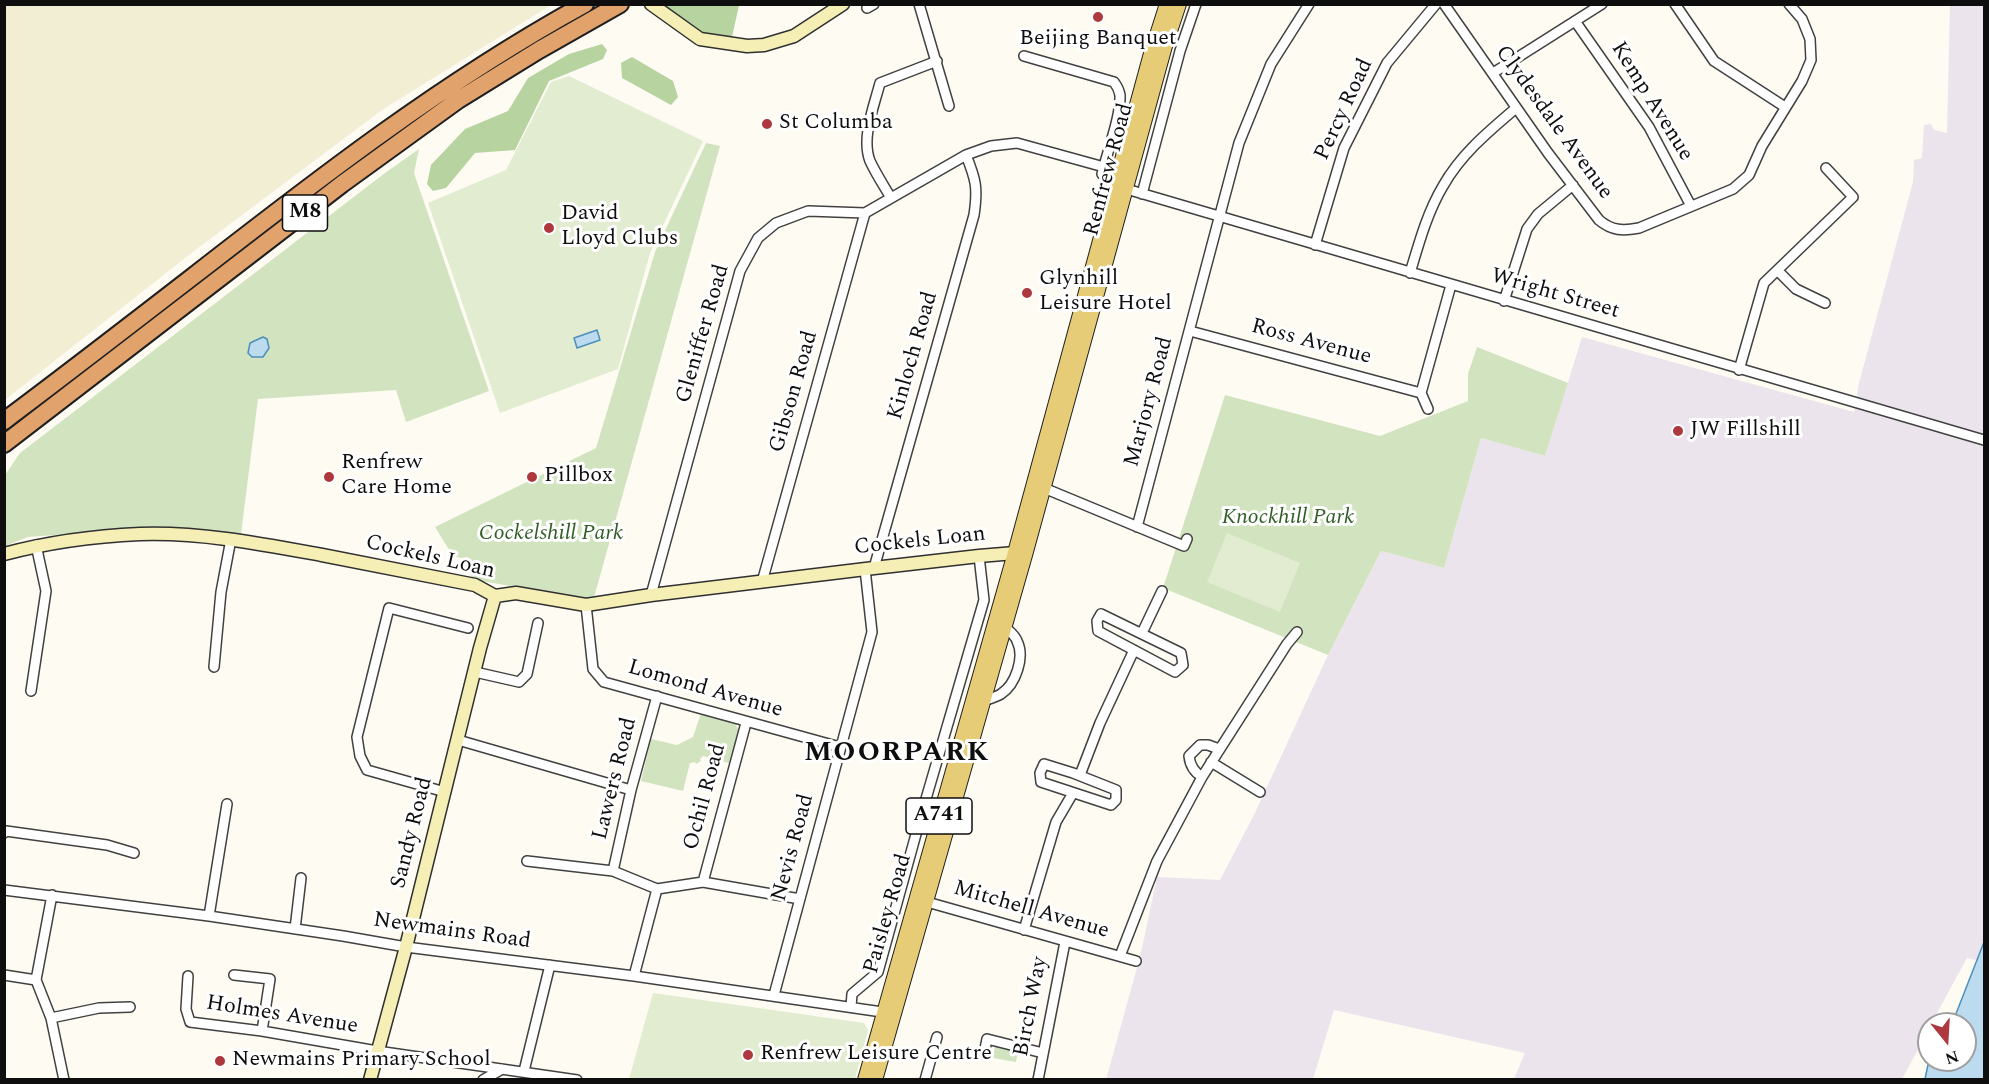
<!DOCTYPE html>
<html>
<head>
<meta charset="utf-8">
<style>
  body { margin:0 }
  #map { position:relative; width:1989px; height:1084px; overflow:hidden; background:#fdfbf2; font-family:Spectral,serif }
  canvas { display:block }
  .frame { position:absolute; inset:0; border:6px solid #0e0e0e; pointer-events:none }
  .north { position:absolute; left:1917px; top:1012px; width:60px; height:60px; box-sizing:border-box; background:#fff; border:2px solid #9f9f9f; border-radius:50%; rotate:162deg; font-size:16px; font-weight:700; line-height:24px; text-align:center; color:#0e0e0e }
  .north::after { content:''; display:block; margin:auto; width:21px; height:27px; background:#ad383d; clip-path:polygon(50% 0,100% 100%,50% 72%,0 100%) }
</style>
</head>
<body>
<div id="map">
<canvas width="1989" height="1084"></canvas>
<div class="frame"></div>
<div class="north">N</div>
</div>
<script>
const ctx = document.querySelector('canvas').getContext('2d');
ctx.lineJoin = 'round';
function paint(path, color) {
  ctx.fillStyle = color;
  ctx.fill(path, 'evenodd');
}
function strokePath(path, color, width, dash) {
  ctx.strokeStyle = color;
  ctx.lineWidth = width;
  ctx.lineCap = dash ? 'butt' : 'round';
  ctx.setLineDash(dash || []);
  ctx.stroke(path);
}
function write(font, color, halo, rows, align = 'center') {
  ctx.font = font + ' Spectral,serif';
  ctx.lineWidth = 6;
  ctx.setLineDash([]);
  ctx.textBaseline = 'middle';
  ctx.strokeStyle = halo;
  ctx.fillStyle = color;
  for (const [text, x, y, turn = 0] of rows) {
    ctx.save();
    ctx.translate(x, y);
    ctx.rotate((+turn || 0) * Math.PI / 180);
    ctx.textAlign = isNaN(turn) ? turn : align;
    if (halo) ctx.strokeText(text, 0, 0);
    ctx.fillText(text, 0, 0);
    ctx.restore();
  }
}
const industrial = new Path2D(`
  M1950,5H1984V962L1967,958L1931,1024H1929V1029L1902,1079H1514L1525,1053L1334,1010L1313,1079L1106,1080L1141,953L1157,877L1220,880L1254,815L1328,655L1381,551L1444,568L1481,438L1545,456L1582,337L1854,412L1859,383L1913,182L1914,160L1922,158L1924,125L1931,124L1934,130L1947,133Z`);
const farmland = new Path2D(`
  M5,4H551V5L382,110L194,251L5,400Z`);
const green = new Path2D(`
  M706,143L720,146L593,601L471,579L473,561L453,556L435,527L596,448L655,252Z
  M419,149L414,173L489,391L406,422L396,390L258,399L241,534L182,528L94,532L28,537L5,546V475L20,453L385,173Z
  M1477,347L1568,383L1545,456L1481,438L1444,568L1381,551L1328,655L1163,588L1225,395L1380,436L1468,401V374Z
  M701,713L733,720L741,734L732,764L703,756L700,759L701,761L696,764L695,762L690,763L683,791L641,781L651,739L677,745L693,737Z
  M995,1046L1018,1051L1016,1062L993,1058Z`);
const forest = new Path2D(`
  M660,5H739L732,37L706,34L683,22Z
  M602,44L607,50L603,59L549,81L515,150L475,153L446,188L433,191L427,184L431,165L465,129L508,111L528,78L569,54Z
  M632,57L673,81L678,97L671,105L622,78L621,63Z`);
const pitch = new Path2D(`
  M569,76L703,141L650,253L618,369L500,413L428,203L506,170L551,82Z
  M1227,533L1300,563L1280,612L1207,582Z
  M653,993L864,1023L868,1030L855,1079H629Z`);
const water = new Path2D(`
  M597,330L600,340L577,348L574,338Z
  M263,337L267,339L269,348L263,357H252L248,353L250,343Z
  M1984,942V1079H1925L1929,1060H1965V1024H1952Z`);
const street = new Path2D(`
  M919,4L949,106
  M1444,4L1548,153L1599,220C1612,231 1623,231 1639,228L1733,189L1749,175L1762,146L1802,81L1811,60L1810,39L1802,19L1789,4
  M1675,4L1714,61L1785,107
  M867,8L874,4
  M1575,21L1649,127L1691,206
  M1024,56L1114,82C1117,86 1119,89 1120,95C1121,116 1107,152 1102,174
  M1493,73L1602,4
  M1123,188L1984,440
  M1142,194L1180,51L1196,4
  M891,198C884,186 876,174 870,161C861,138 874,106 880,83L937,61
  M1315,245L1344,148L1387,63L1436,4
  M1778,271L1796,289L1825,303
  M1410,273C1419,243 1427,213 1443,186C1461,154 1489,131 1516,108
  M1504,301L1527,229L1538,214L1573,185
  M1190,331L1421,393
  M1739,370L1764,283L1853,197L1826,168
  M1428,409L1421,393L1451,285
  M1039,486L1184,546L1187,539
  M1137,527L1239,143L1271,64L1309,4
  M874,568L974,215C978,188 976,180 966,155
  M762,582L865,213
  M651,595L740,271L758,238L776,223L808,211L865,213L966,155L991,146L1017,143L1104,167
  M586,605L593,669L604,682L840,747
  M1101,614L1181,653L1183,665L1175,672L1098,631L1097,621Z
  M1142,633L1162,591
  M214,667L221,592L231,539
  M475,672L519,682L527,674L538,623
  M31,691L46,591L36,545
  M983,701C989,699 996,697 1001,694C1016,684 1025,657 1017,641C1015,635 1009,631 1005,627
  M458,740L631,790
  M1211,762L1260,792
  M1044,764L1073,773L1116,790V800L1111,805L1041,782L1040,773Z
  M1080,775L1100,723L1134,650
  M1202,777C1194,772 1190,766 1189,756L1200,745H1208L1219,749
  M445,792L367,770L360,756L357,737L389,608L468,628
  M4,833L6,831L107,845L134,853
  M527,861L613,871L657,889L703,882L800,899
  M613,871L631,790L657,696
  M703,882L746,723
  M4,890L209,916L343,936L406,947L634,976L889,1013
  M52,895L36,980L51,1018L64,1080
  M920,900L1136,961
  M209,916L227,804
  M295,929L301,878
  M1024,930L1056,822L1073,793
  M1120,956L1157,861L1202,777L1287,644L1297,632
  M4,975L36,980
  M234,975L270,979L262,1031
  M188,976L186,1009L190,1022L262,1031L377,1051L577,1080
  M634,976L657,889
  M774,995L872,632L865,569
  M851,1007L852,994L878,972L921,816L984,600L979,556
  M51,1018L99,1008L130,1007
  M984,1054L987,1039L1043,1053
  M524,1071L550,965
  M483,1080L502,1069
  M925,1080L937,1037
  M1038,1080L1065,942`);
const secondary = new Path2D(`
  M651,4L700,39L747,46L764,45L794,36L843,4
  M4,554C49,542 95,536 140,534C201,532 262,544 322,555C373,565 424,575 475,585L495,596L516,593L586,605L651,595L874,568L979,556L1015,553L1024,555
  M370,1080L406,947L480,648L495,596`);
const primary = new Path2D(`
  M865,1080L1015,553L1150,57L1167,4
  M875,1080L1025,555L1165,46L1179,4`);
const highway = new Path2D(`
  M4,421C67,374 129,326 191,278C318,179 443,82 585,4
  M4,444L342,184L458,100L539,50L620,4`);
const markers = [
  [1098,17,6,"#ad383d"],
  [767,124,6,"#ad383d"],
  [549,228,6,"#ad383d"],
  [1027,293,6,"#ad383d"],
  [1678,431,6,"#ad383d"],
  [329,477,6,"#ad383d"],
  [532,477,6,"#ad383d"],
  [748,1055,6,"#ad383d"],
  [220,1061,6,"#ad383d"]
];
const shields = [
  [305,213,45],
  [939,816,66]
];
const shieldNames = [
  ["M8",305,213],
  ["A741",939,816]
];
const poiNames = [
  ["Beijing Banquet",1098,40,"center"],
  ["St Columba",779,124],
  ["David",561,215],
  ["Lloyd Clubs",561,240],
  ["Glynhill",1039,280],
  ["Leisure Hotel",1039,305],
  ["JW Fillshill",1690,431],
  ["Renfrew",341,464],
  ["Care Home",341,489],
  ["Pillbox",544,477],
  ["Renfrew Leisure Centre",760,1055],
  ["Newmains Primary School",232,1061]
];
const streetNames = [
  ["Kemp Avenue",1651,102,58],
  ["Percy Road",1345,110,-65],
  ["Clydesdale Avenue",1553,123,54],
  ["Renfrew Road",1110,170,-75],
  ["Wright Street",1555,295,16],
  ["Gleniffer Road",704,334,-74],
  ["Ross Avenue",1311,343,15],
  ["Kinloch Road",914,356,-74],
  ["Gibson Road",795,392,-74],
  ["Marjory Road",1150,402,-75],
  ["Cockels Loan",920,542,-6],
  ["Cockels Loan",430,558,13],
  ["Lomond Avenue",705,690,16],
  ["Lawers Road",616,779,-76],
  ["Ochil Road",706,797,-75],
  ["Sandy Road",413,833,-76],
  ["Nevis Road",794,848,-75],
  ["Mitchell Avenue",1031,911,16],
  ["Paisley Road",889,914,-74],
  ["Newmains Road",452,932,8],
  ["Birch Way",1032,1007,-79],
  ["Holmes Avenue",282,1016,9]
];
const parkNames = [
  ["Knockhill Park",1288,519],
  ["Cockelshill Park",551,535]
];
const districtNames = [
  ["MOORPARK",897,755]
];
paint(industrial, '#ebe4ec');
paint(farmland, '#f1eed4');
paint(green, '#d2e4bf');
paint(forest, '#b7d3a0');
paint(pitch, '#e2ecd0');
paint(water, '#bddbee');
strokePath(water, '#4d8fbc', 1.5);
strokePath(street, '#414141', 12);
strokePath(secondary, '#303030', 15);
strokePath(primary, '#1f1f1f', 16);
strokePath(highway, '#1f1f1f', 20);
strokePath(street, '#fff', 9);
strokePath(secondary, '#f5eeb5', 12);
strokePath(primary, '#e7cc78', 14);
strokePath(highway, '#e1a26b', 16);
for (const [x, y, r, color] of markers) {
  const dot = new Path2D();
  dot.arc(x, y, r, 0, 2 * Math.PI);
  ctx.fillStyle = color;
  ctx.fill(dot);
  strokePath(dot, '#fff', 2);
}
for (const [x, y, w] of shields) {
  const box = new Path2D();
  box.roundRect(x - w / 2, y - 18, w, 36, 4.5);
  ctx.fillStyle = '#fff';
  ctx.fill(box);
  strokePath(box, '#0e0e0e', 1.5);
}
write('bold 21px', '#0e0e0e', null, shieldNames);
write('22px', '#0e0e0e', '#fff', poiNames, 'left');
write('22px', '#0e0e0e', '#fff', streetNames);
write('italic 22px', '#325e27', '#fff', parkNames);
ctx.letterSpacing = '1.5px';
write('bold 28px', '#0e0e0e', '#fff', districtNames);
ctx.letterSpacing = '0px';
</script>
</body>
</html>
